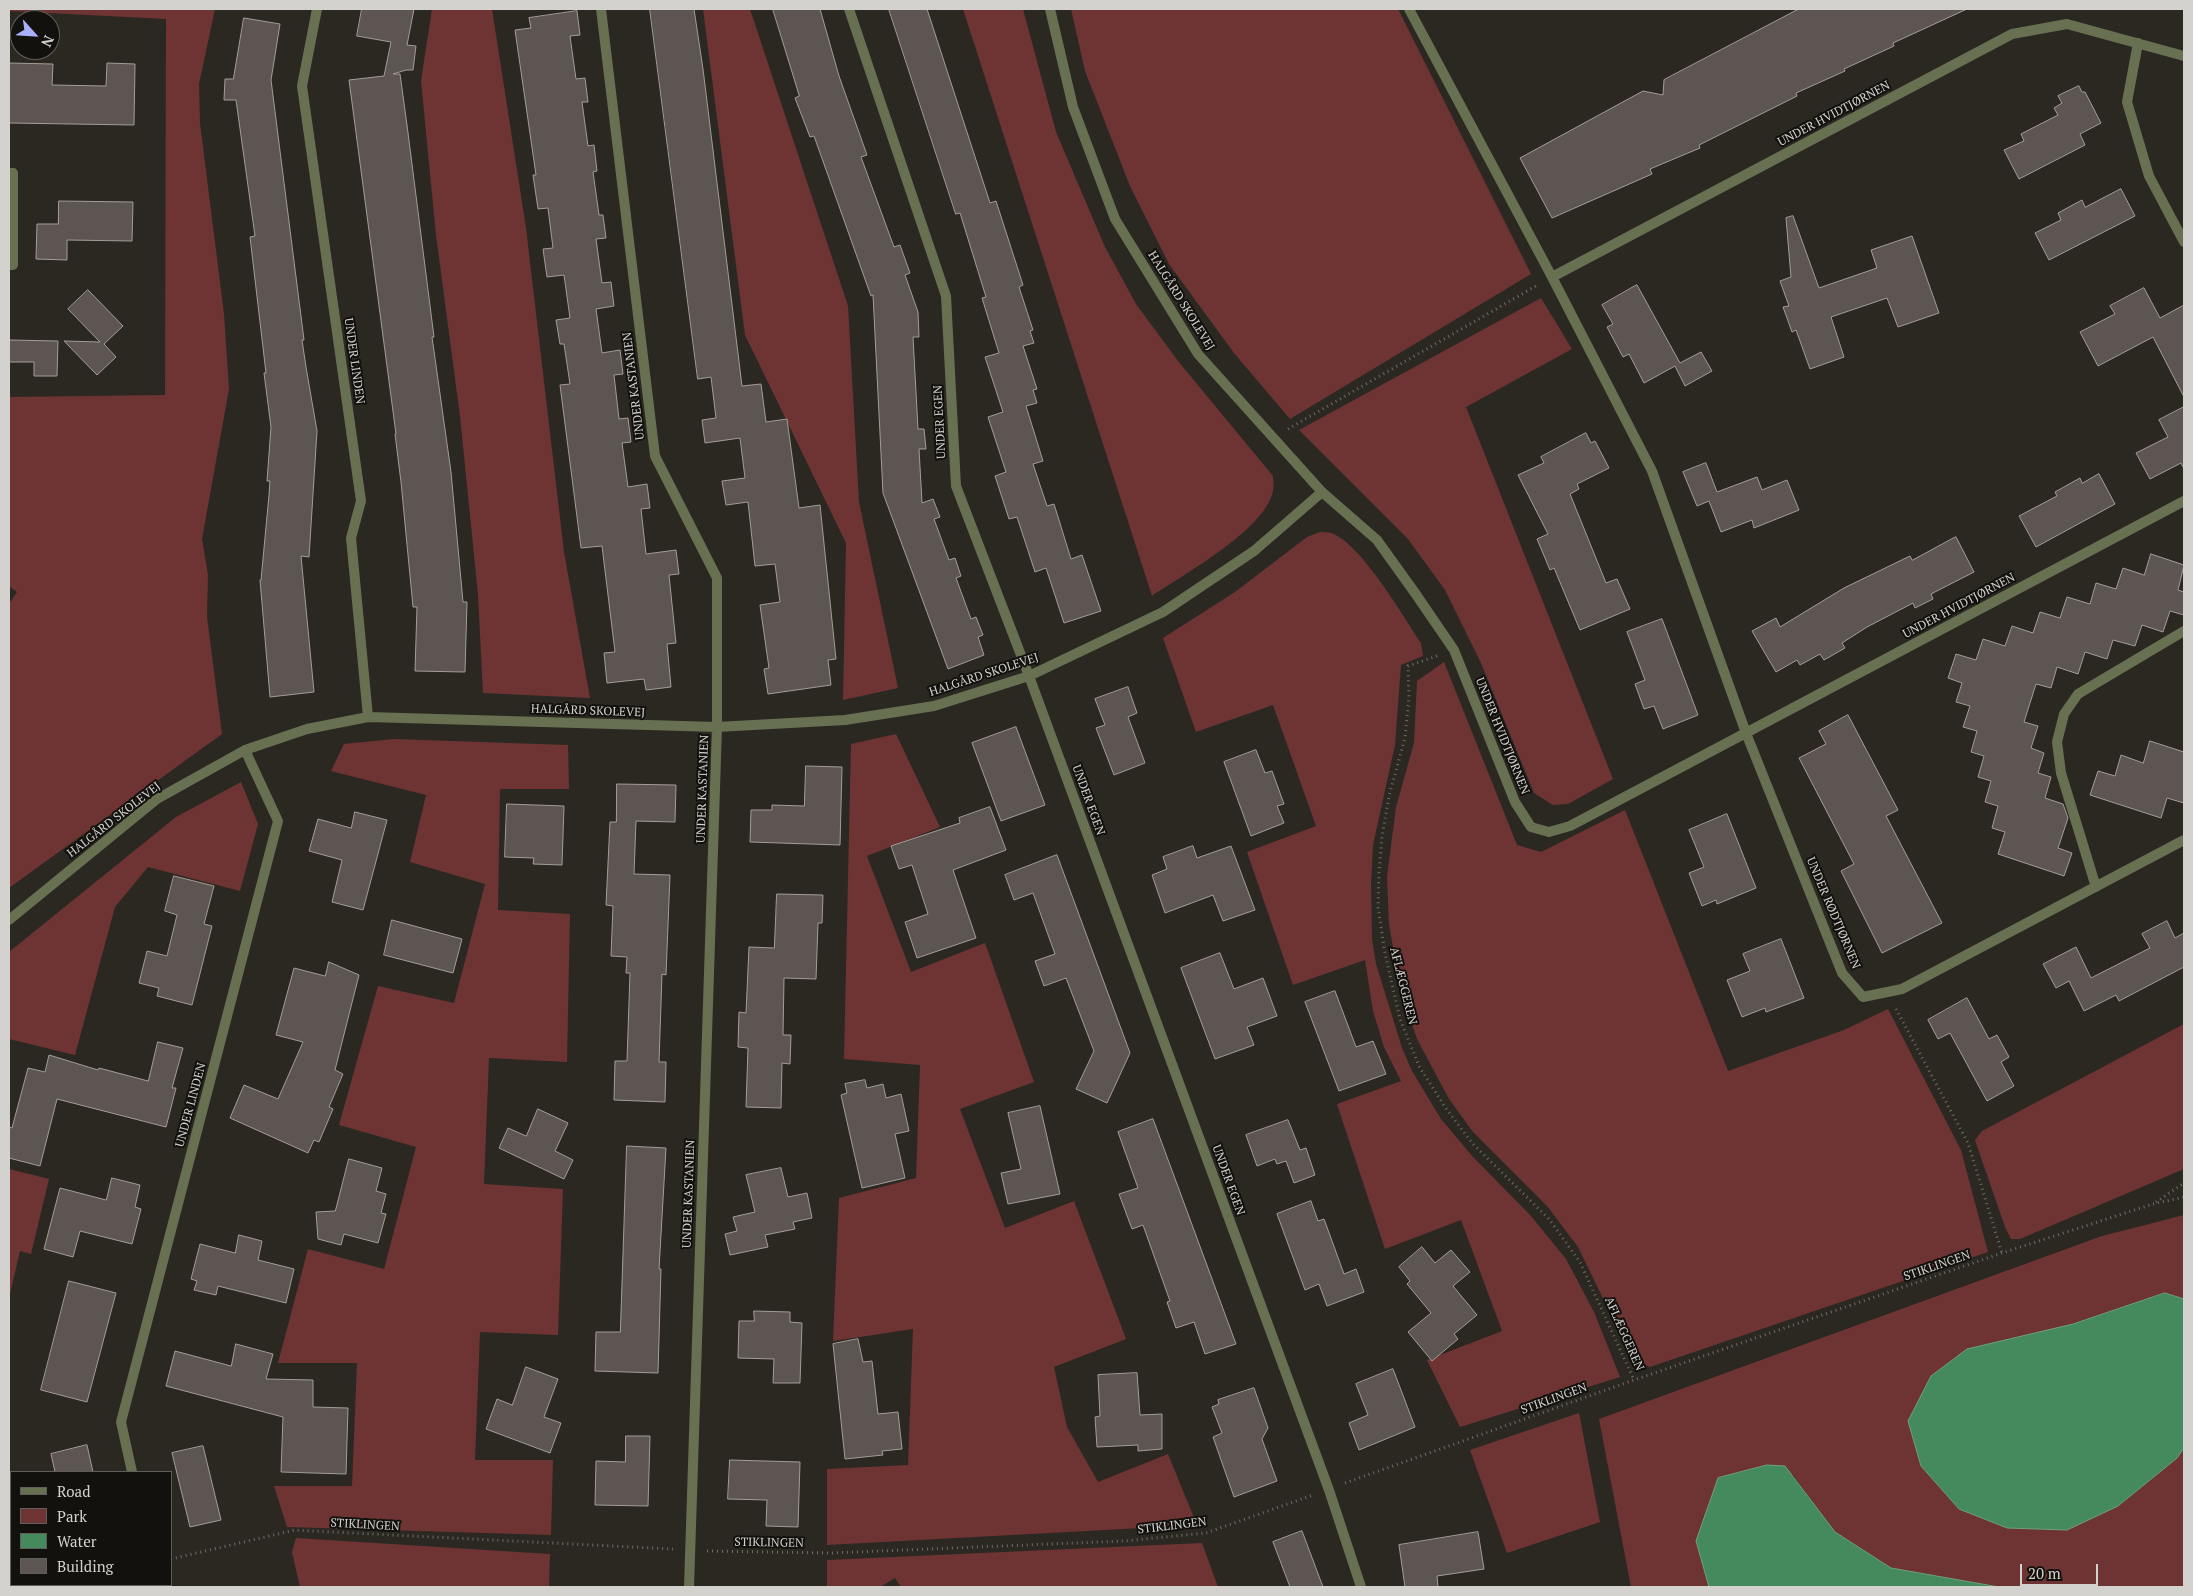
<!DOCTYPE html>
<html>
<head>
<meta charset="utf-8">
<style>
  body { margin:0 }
  #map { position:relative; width:2193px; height:1596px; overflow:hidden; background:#2b2822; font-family:"PT Serif",serif }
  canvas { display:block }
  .frame { position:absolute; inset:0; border:10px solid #d4d2ce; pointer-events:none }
  .legend { position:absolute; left:10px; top:1471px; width:162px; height:115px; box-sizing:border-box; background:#12110e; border:1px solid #605e5b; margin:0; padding:6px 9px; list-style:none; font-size:15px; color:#d4d2ce }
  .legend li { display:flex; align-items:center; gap:10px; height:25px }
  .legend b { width:25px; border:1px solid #605e5b }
  .north { position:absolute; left:10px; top:10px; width:50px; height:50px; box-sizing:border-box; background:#12110e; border:1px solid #605e5b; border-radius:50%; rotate:116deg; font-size:14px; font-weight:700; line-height:20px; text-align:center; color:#d4d2ce }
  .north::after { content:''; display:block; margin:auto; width:18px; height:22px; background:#acaffb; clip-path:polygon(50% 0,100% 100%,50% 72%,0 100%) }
  .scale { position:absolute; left:2020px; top:1564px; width:78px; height:22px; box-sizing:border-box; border:2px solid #d4d2ce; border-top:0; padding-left:6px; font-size:15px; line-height:18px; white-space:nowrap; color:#d4d2ce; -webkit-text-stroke:4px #12110e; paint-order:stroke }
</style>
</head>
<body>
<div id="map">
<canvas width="2193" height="1596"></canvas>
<div class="frame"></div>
<ul class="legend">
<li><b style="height:6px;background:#687052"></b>Road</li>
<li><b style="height:14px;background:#6e3434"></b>Park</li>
<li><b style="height:14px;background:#448a5c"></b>Water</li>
<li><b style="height:14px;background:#5c5551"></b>Building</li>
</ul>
<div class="north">N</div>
<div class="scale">20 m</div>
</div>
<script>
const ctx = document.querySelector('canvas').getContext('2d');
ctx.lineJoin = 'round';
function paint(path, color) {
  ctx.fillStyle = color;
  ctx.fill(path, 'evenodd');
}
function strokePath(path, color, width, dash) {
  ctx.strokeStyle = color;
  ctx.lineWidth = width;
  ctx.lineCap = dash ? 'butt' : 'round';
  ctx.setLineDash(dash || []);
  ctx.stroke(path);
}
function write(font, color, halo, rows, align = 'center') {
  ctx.font = font + ' "PT Serif",serif';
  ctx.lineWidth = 4;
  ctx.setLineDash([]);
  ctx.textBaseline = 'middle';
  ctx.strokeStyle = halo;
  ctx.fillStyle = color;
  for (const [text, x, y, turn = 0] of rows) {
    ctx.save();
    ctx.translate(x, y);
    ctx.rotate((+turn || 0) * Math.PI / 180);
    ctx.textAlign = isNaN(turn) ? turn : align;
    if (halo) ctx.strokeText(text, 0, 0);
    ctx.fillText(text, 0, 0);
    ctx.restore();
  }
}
const green = new Path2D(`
  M9,9H215L199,84L200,123L224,314L229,389L202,539L208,575L207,617L222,734L9,888V604L17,592L9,586V397L165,395L166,19L9,11Z
  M432,9H492L526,228L564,552L590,698L483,693L478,595L460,416L436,235L421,81Z
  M703,9H750L848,306L859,502L898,688L843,700L846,543L745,335Z
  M963,9H1023L1056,132L1105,247L1136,304L1178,361L1273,476C1273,480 1274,486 1273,491C1265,530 1184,574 1152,596Z
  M1071,9H1398L1531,274L1290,419L1234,353L1169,264L1130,186L1085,71Z
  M1541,298L1572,349L1466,407L1613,779L1568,804L1553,805L1534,793L1481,663L1445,590L1408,539L1299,430Z
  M1320,532C1323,532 1328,532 1331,533C1360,542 1403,616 1421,643L1423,656L1401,665L1395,745L1373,845L1371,884L1372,939L1376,964L1402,1048L1412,1071L1441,1119L1473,1157L1531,1216L1566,1259L1594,1312L1620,1377L1460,1427L1427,1360L1502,1331L1461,1220L1385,1249L1337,1104L1401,1081L1384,1047L1373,1011L1365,960L1293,985L1247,852L1316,826L1273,705L1196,732L1163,638L1235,592L1307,537Z
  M1444,662L1517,845L1541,852L1625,810L1728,1071L1844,1030L1888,1009L1961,1150L1988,1252L1650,1367L1633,1360L1578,1247L1547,1206L1473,1132L1449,1099L1417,1039L1401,991L1389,925L1387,877L1396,807L1414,743L1417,681Z
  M896,734L940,827L867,856L911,972L985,943L1034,1082L960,1109L1005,1228L1074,1201L1126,1339L1054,1367L1067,1427L1098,1482L1168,1454L1197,1525L827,1545V1469L908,1465L913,1329L833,1341L839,1198L916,1178L920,1065L844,1059L851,744Z
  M394,739L568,745L569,789H500L498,910L570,914L567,1062L489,1058L484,1184L563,1189L558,1335L480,1332L475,1460H553L551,1535L287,1527L274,1486H352L357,1363H278L308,1249L384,1269L416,1147L339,1125L378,986L454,1003L485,884L410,862L426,795L331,771L344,744Z
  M241,782L258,824L240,891L148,867L115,907L75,1055L9,1039V952L176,817Z
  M2184,1024V1169L2020,1239H2011L2005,1227L1975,1140L1982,1131Z
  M9,1169L49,1179L31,1254L20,1251L9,1298Z
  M2184,1215V1299L2165,1293L2073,1324L1921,1466L1959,1509L2007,1528L2118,1506L2177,1458L2184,1448V1587H1999L1891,1568L1835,1532L1792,1474L1696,1541L1709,1587H1631L1599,1419L2102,1236Z
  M1579,1413L1600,1522L1507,1553L1470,1450Z
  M9,1538L11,1549V1585H19L9,1587Z
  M296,1538L550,1554L549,1587H300L292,1552Z
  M1202,1543L1218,1587H901L895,1578L880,1587H827V1560Z`);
const water = new Path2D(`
  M2165,1293L2184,1299V1448L2177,1458L2118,1506L2067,1530L2007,1528L1959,1509L1921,1466L1908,1421L1931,1376L1967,1349L2073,1324Z
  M1767,1465L1785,1466L1835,1532L1891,1568L1999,1587H1709L1696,1541L1718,1478Z`);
const building = new Path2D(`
  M362,9H414L407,45L416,46L413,70H406L393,74H400L407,125L434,337H432L451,472L463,602H467L465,672L415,671L417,607H413L401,482L395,434H396L349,80L384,76L391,42L357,36Z
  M650,9H694L703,69L742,386L761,384L766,422L787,419L799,508L820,505L836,659L828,660L831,685L768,694L764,669L769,668L760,605L780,602L775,564L755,566L748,502L726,505L722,481L745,478L740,438L705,443L702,420L716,418L711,377L698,379Z
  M773,9H820L839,76L867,155L861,157L894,247L900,245L910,273L905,275L918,312L919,337H913L918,429H924L926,449H919L922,503L933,499L940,517L934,519L949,560L955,558L961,576L956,578L971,619L976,617L983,635L978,637L984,655L948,669L883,493L873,295L871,296L814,136L810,137L795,98L799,96Z
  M889,9H927L990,203L996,201L1023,285L1019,287L1033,330L1030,331L1034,343L1023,346L1037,389L1033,390L1037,403L1026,406L1043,461L1033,464L1047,506L1054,504L1071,559L1082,555L1101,611L1064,623L1046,568L1035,572L1017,517L1009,519L995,476L1006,472L988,417L1003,412L985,357L999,353L982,298L986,297L960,213L956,214Z
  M1799,9H1967L1893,43L1894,46L1844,69L1845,71L1796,93L1797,96L1699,145L1700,148L1650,169L1652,174L1552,218L1520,158L1643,91L1663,95L1664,80Z
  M577,11L580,35L570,36L576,79L585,78L588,102H582L588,146L594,145L597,171L593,172L599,215H603L606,238L596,239L602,283L611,282L614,306L596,309L602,353L620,350L623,374L614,375L619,419L628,418L631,442L622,443L628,487L647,484L650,508L641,509L646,554L676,550L679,574L669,575L676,643L667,644L671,687L646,690L644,679L607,683L604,653L615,652L602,546L581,548L560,385L570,384L564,344H560L556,320L570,318L564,275L547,277L543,249L553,248L548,208L538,209L533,175H536L515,30L531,28L529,18Z
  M244,18L280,24L271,80L304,340H302L306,367L317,431L309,557L301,556L314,692L270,697L260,580H261L269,495L270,481H267L271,427L264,373H266L250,237L255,236L236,100H224L225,79H233Z
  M9,63L53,64L52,85L106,86L107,63L135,64L134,125L9,123Z
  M2079,86L2082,92H2085L2101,123L2080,134L2085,145L2019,179L2004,150L2024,141L2021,134L2058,115L2054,108L2062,103L2058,96Z
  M2121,189L2135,216L2049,260L2035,233L2061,220L2058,213L2082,200L2085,207Z
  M59,201L133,202L132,241L67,240V260L36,259L37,224H58Z
  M1793,216L1819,288L1877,268L1871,250L1912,236L1939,313L1898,327L1887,298L1831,317L1844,357L1810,369L1796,330L1792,332L1783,307L1789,306L1780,281L1791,277L1786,218Z
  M1637,285L1680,363L1701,352L1712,371L1685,386L1675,366L1644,383L1629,354L1623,357L1607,327L1613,324L1602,305Z
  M2144,288L2160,318L2184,305V397L2153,337L2098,366L2080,332L2115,314L2110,306Z
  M88,290L123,326L104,344L116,357L97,375L64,341L100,342L68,309Z
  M9,340L58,341L57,376H34V362H9Z
  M2184,407V469L2181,463L2150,479L2136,453L2168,437L2159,420Z
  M1586,433L1591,443L1595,441L1609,468L1577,484L1579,489L1570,494L1606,583L1617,579L1630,609L1580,630L1554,568L1550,570L1537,539L1548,534L1518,475L1544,463L1541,457Z
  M1706,463L1717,492L1757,477L1762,490L1787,480L1799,510L1754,528L1752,520L1721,532L1709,501L1697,506L1683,472Z
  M2099,474L2115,504L2036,547L2019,516L2057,496L2055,492L2080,478L2082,483Z
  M1956,537L1974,572L1931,594L1933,599L1915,608L1913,603L1867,627L1842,643L1845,648L1824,660L1820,654L1800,665L1797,660L1776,672L1752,631L1776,618L1780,627L1844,588L1910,556L1912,560Z
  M2151,554L2184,565L2178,590L2184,592V615L2170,611L2163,632L2142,625L2135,646L2113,640L2107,659L2085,652L2078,674L2057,667L2051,688L2036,684L2024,722L2038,726L2031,748L2044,753L2038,773L2051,777L2045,798L2063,804L2068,818L2058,848L2072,853L2064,876L1998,854L2005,832L1992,828L1998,806L1985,802L1991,781L1978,777L1984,756L1971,752L1977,731L1963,727L1970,706L1956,702L1962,683L1948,678L1956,654L1976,660L1983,639L2005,646L2012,626L2033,633L2040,612L2060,618L2067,597L2090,604L2096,583L2116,589L2123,568L2144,575Z
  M1662,619L1698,715L1663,729L1654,706L1644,709L1635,684L1645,680L1627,632Z
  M1128,687L1137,713L1128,717L1145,763L1114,775L1096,728L1105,725L1095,699Z
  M1848,715L1898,810L1886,816L1942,923L1882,953L1841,871L1854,864L1799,758L1826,744L1819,731Z
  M1016,727L1045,805L1001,821L972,743Z
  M2150,741L2184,752V803L2167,798L2161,818L2090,795L2098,771L2115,776L2121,755L2143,763Z
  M1256,750L1265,773L1272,771L1284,804L1277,806L1284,823L1251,836L1224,762Z
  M806,766L842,767L840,845L750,842L751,810H772V805L804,806Z
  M617,784L676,785L675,822L636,821L634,874L670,875L666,975L662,974L659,1062H666L665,1102L614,1100L615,1061H627L630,973H626L627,957L611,956L613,906L606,905L610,822H616Z
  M507,804L564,806L562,865L533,864L534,858L505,857Z
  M990,807L1006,850L953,870L976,938L917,958L905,922L928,914L912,865L899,869L891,846L960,823L959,818Z
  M355,812L387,820L363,910L332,902L342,860L309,851L318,819L351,828Z
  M1727,814L1756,888L1717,904L1716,900L1702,906L1689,873L1704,867L1689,830Z
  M1193,846L1197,858L1231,846L1255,910L1223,921L1213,895L1165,913L1152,875L1167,869L1163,857Z
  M1057,855L1130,1053L1107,1103L1076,1089L1094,1051L1066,978L1044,986L1035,961L1055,954L1033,893L1014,900L1005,875Z
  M174,876L214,886L204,924L212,926L192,1005L157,996L159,988L139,983L147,951L167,956L177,915L165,911Z
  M777,894L823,895L822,923H818L816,979L784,978L783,1035H791L790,1064L782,1063L781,1108L746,1107L748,1048L738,1047L739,1012L746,1013L749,947L774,948Z
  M392,920L462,939L453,973L384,955Z
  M2167,921L2175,938L2184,933V967L2119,1001L2116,995L2084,1011L2069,981L2056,988L2043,964L2076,947L2091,978L2150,948L2142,934Z
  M1781,939L1804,998L1766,1012L1765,1008L1742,1017L1727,980L1750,971L1743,954Z
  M1220,953L1234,989L1263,978L1277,1016L1247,1027L1254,1045L1215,1059L1181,968Z
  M329,962L359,975L335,1070L343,1074L329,1107L333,1109L319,1142L314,1140L308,1153L230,1118L244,1085L278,1099L303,1042L276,1035L294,968L325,976Z
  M1335,991L1356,1047L1373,1041L1386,1074L1339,1091L1305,1002Z
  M1967,998L1989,1039L1997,1035L2009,1057L2001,1062L2014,1086L1987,1101L1950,1033L1938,1039L1928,1020Z
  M158,1042L183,1048L172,1088H176L166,1127L57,1099L40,1166L9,1158V1127L12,1128L28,1068L45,1072L49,1055L98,1070L99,1068L148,1081Z
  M865,1080L867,1088L883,1084L886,1098L901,1094L909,1131L895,1134L905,1178L862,1188L841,1095L847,1093L845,1084Z
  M1040,1106L1060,1194L1008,1204L1001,1173L1021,1169L1008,1113Z
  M538,1109L568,1123L555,1151L573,1160L564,1179L499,1148L508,1128L526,1136Z
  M1153,1119L1236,1344L1205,1354L1194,1322L1176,1328L1167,1302L1170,1301L1143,1225L1132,1229L1119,1194L1138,1188L1118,1132Z
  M1288,1120L1300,1150L1306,1148L1315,1175L1294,1183L1286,1161L1277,1164L1275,1159L1257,1166L1246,1135Z
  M627,1146L666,1148L659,1269H661L658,1373L595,1371L596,1332H620Z
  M349,1159L382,1168L376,1191L386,1194L381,1213L386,1214L378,1243L344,1234L341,1245L318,1239L316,1212L335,1211Z
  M781,1168L788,1197L807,1193L812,1218L793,1222L795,1229L765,1235L768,1247L730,1255L725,1234L737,1231L733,1217L755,1212L746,1175Z
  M112,1178L140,1185L135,1207L141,1209L132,1244L80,1231L73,1257L44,1249L60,1188L106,1200Z
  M1311,1201L1318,1221L1324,1219L1344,1274L1356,1269L1364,1292L1327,1306L1319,1284L1305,1290L1277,1214Z
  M239,1235L262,1241L258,1260L294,1269L286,1303L218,1286L216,1295L194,1290L197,1281L191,1279L200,1244L235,1253Z
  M1422,1247L1435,1263L1451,1250L1470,1272L1453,1286L1477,1315L1454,1334L1458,1339L1432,1361L1408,1332L1431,1313L1407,1284L1410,1281L1399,1267Z
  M69,1281L116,1293L87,1402L41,1390Z
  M754,1311L790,1312V1322L802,1323L800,1383H773L774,1359L738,1358L739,1321H754Z
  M858,1339L863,1362L872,1361L878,1414L898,1412L902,1449L882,1451L883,1455L845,1459L833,1344Z
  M236,1344L273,1354L266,1379L313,1380V1407L348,1408L346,1474L281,1472L283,1417L166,1386L175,1351L231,1366Z
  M526,1367L558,1379L544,1417L561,1423L550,1453L486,1429L497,1399L512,1405Z
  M1393,1369L1415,1427L1359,1450L1349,1423L1368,1415L1356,1384Z
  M1137,1373L1140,1415L1162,1414V1449L1138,1451V1445L1097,1447L1095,1417L1100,1416L1098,1375Z
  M1254,1388L1268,1428L1262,1439L1277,1481L1234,1497L1213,1437L1222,1433L1212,1407L1219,1404L1218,1400Z
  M626,1436H650L648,1506L595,1505L596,1461L625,1462Z
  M87,1445L93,1472H55L51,1454Z
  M203,1446L221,1520L190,1527L172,1453Z
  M730,1460L800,1462L798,1527L766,1526L767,1500L728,1499Z
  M1302,1531L1323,1587H1290L1273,1542Z
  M1478,1532L1484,1569L1437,1576L1438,1587H1405L1399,1545Z`);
const path = new Path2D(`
  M1288,429L1536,286
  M1437,656L1408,666L1409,697L1405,738L1389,796L1382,837L1379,872L1378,907L1385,953L1400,1019L1419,1066L1445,1107L1473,1144L1549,1219L1580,1262L1634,1380
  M1896,1009L1968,1143L2002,1253
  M2156,1202L2184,1183
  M1345,1483L1634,1380L2002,1253L2153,1204L2184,1197
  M707,1551L831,1553L1124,1541L1206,1533L1313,1495
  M171,1559L295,1530L673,1549
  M60,1587L70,1585`);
const street = new Path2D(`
  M317,9L302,86L361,501L351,538L368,717
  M601,9L655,456L717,578V727L689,1587
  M849,9L946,296L956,486L1029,676L1329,1490L1361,1587
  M1050,9L1073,107L1115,219L1198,354L1322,492L1377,540L1415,593L1454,650L1515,802L1531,827L1549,832L1570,826L2184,501
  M1409,9L1552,277
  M2138,43L2127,102L2149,176L2184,242
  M2184,56L2067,24L2012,34L1552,277L1652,471L1746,733L1842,973L1863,997L1902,989L2184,840
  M9,173H13V265H9
  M2096,887L2061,773L2057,742L2064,714L2078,694L2184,631
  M9,920L157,799L245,750L307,729L368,717L717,727L845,720L934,706L1029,676L1163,612L1254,551L1322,492
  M132,1472L121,1422L278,821L245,750
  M158,1585V1587`);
const streetNames = [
  ["UNDER HVIDTJØRNEN",1834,114,-28],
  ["HALGÅRD SKOLEVEJ",1181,301,58],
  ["UNDER LINDEN",354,361,82],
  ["UNDER KASTANIEN",634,386,-97],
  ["UNDER EGEN",940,422,-93],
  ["UNDER HVIDTJØRNEN",1959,606,-28],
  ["HALGÅRD SKOLEVEJ",984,675,-18],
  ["HALGÅRD SKOLEVEJ",588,711,2],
  ["UNDER HVIDTJØRNEN",1502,736,68],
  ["UNDER KASTANIEN",703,789,-88],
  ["UNDER EGEN",1088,800,70],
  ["HALGÅRD SKOLEVEJ",114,820,-38],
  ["UNDER RØDTJØRNEN",1833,913,67],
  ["AFLÆGGEREN",1403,986,76],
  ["UNDER LINDEN",191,1105,-75],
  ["UNDER EGEN",1228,1180,70],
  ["UNDER KASTANIEN",689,1194,-88],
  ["STIKLINGEN",1937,1266,-19],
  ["AFLÆGGEREN",1624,1334,66],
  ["STIKLINGEN",1554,1399,-20],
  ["STIKLINGEN",365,1525,3],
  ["STIKLINGEN",1172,1526,-7],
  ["STIKLINGEN",769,1543,1]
];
paint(green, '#6e3434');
paint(water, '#448a5c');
strokePath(water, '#6fa07e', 1);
paint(building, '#5c5551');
strokePath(building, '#a49c98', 1);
strokePath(path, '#6e6c67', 3, [1, 4]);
strokePath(street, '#687052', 10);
write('12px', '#d4d2ce', '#12110e', streetNames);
</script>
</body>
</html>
